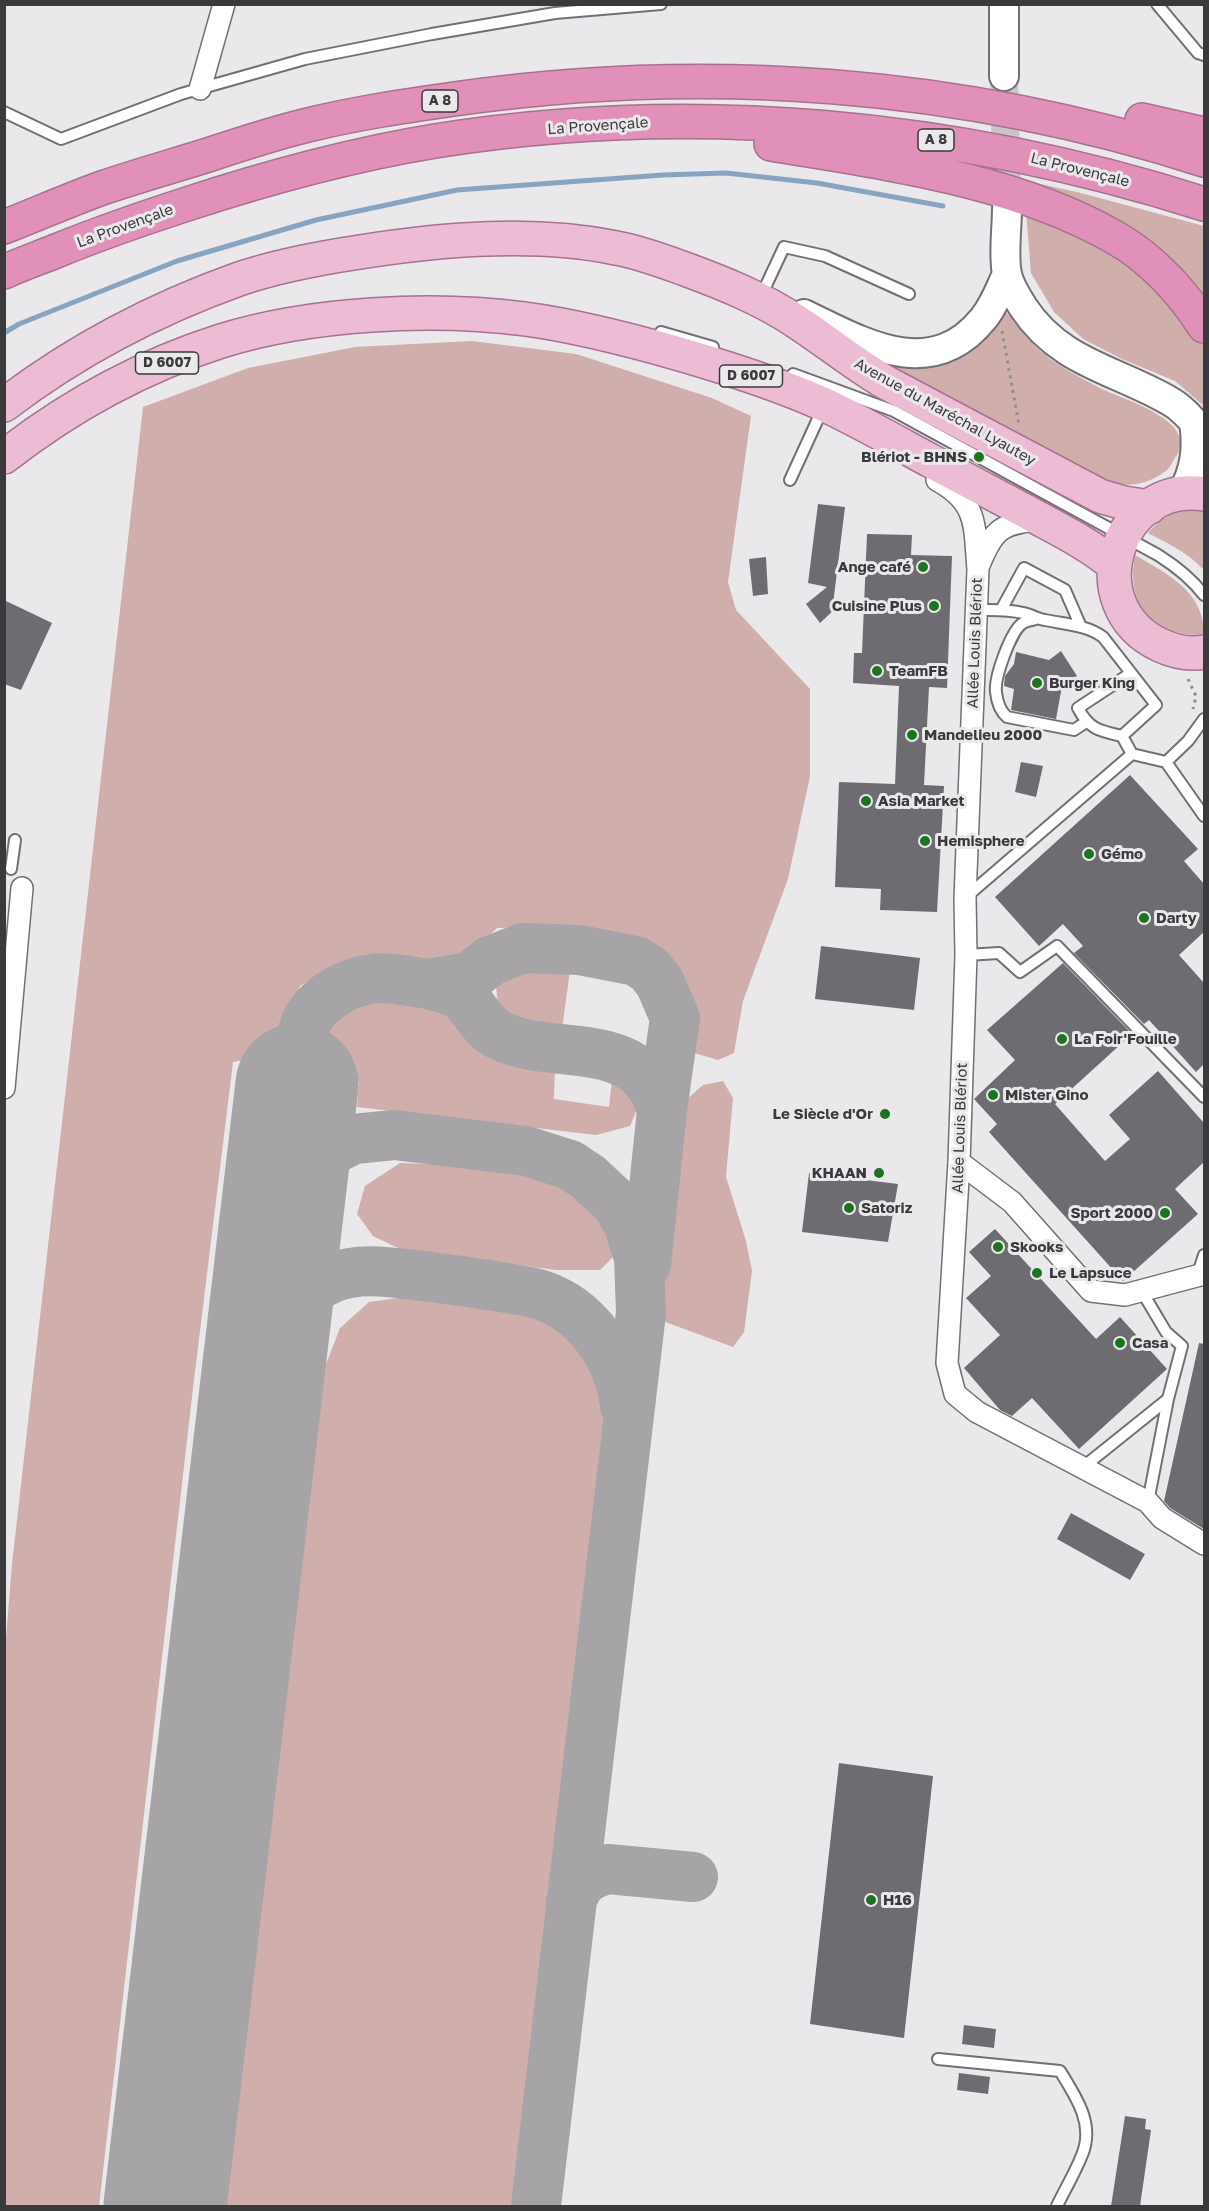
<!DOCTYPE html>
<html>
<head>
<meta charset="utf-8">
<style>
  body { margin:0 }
  #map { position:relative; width:1209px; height:2211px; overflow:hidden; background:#eae8eb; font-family:"Golos Text",sans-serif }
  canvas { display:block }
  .frame { position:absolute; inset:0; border:6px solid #3a393b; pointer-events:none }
</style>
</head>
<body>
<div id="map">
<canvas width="1209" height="2211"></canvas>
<div class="frame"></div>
</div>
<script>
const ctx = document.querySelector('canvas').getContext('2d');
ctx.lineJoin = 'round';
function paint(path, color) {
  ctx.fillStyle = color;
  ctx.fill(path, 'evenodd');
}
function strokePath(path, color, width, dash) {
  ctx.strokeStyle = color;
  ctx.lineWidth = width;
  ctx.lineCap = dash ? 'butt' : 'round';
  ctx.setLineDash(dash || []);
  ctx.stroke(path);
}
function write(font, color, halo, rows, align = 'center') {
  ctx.font = font + ' "Golos Text",sans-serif';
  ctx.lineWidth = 6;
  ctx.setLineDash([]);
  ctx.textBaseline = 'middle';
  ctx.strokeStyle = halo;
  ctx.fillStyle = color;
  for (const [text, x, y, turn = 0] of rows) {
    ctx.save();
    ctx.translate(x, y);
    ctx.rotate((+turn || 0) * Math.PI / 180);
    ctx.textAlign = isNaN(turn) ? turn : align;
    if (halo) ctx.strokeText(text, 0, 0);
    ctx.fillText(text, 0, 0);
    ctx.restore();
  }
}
const green = new Path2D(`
  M990,173L1077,192L1204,226V306Z
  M1026,212L1117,251L1187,316L1204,345V406L1175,381L1122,359L1083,339L1054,312L1031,273Z
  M1004,312C1013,316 1017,324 1022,332C1032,343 1044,355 1056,363C1071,373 1088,382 1104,390C1126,400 1198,422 1177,455C1172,462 1170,469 1163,473C1147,484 1129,488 1111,482L888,369L895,362Z
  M472,341L576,354L712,398L751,416L728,582L736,610L810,689V776L788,879L743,1001L734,1053L718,1060L694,1053L692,998L671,957L633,937L565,926L497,928L468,955L441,961H343L300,986L274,1054L233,1062L193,1388L99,2206H5L4,1663L12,1564L143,407L248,368L355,347Z
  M1204,509V570C1188,553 1169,544 1148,533C1166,512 1178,510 1204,509Z
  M1135,555C1167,574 1204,591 1204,634C1191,636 1180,634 1168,629C1136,615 1129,587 1135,555Z
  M544,968L570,971L562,1029C534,1027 519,1026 498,1005L496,986L520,971Z
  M378,999L442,1006L478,1045L506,1061L555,1070L554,1099L609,1107L612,1080L625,1087L639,1104L630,1126L596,1135L357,1107L359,1082L321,1076L329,1029L350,1009Z
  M723,1081L733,1098L726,1177L746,1241L752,1271L744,1332L733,1347L660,1320L686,1100L703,1085Z
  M400,1163L483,1166L544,1176L588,1200L607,1227L618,1252L600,1270H556L400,1249L373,1236L357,1214L365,1186Z
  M412,1296L480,1303L535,1316L574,1340L596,1373L607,1415L516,2206H226L325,1367L340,1328L369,1302Z`);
const stream = new Path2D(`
  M4,333L19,324L177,261L316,220L457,190L663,175L726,173L817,183L943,206`);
const taxiway = new Path2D(`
  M297,1085C299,1067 298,1043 305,1025C315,1000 346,982 372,979C389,976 411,982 428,984
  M280,1231L298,1180L322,1155L354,1139L394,1135L526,1151L570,1165L588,1177L617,1204L629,1225L639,1258L641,1313L536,2206
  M646,1265L662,1110L675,1018L660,983L650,970L636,961L579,950L523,948L490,961L470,977L428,984C438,987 455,990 463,997C475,1008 481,1025 497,1034C544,1060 624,1036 653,1089C657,1095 659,1103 662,1110
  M267,1334C287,1313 304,1290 332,1278C363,1265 399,1274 431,1277C456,1280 482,1284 507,1288C517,1290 529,1291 538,1294C587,1309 619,1356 625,1406
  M571,1903C578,1882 586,1875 608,1869L693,1877`);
const runway = new Path2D(`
  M165,2206L297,1085`);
const building = new Path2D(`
  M818,504L845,507L833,604L836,608L820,623L806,604L827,587L808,583Z
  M867,534L912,535L911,555L952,556L947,688L929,687L924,785L944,786L937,912L880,910L881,889L835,887L839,782L895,784L899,686L853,683L854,653H862Z
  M766,557L768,594L753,596L749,559Z
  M4,600L52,623L21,690L4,684Z
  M1061,651L1077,676L1062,686L1056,719L1011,710L1014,689L1004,686L1005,676L1014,664L1016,652L1049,660Z
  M1021,762L1043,766L1036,797L1015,792Z
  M1130,775L1198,849L1184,861L1204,884V932L1179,955L1204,983V1064L1196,1072L1149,1020L1144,1024L1074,953L1083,946L1063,924L1039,946L995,897Z
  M821,946L920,958L914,1010L815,999Z
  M1063,963L1132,1034L1055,1104L1105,1161L1130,1139L1109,1115L1158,1071L1204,1123V1162L1175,1189L1198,1214L1123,1281L989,1132L997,1124L974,1099L1015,1060L987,1030Z
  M809,1173L898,1184L888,1242L802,1232Z
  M995,1229L1096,1339L1120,1317L1167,1369L1079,1449L1032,1398L1012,1416L1000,1410L964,1368L1000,1335L966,1298L991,1276L969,1252Z
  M1199,1343L1204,1344V1529L1170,1508L1164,1501Z
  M1071,1513L1145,1554L1130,1580L1057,1539Z
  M839,1763L933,1776L904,2038L810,2024Z
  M964,2025L996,2029L994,2048L962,2044Z
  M959,2073L990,2077L988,2094L957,2090Z
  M1125,2116L1146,2119L1145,2129L1151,2130L1140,2206H1111Z`);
const secondaryTunnel = new Path2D(`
  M1004,76L1007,209`);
const path = new Path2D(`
  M1002,331L1019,425
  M1188,679L1196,696L1193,709`);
const service = new Path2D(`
  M1157,4L1198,53L1204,55
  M4,112L61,139L181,94L305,59L432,34L555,13L661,4
  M762,294L784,247L825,256L909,294
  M661,332L713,347
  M793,374L894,411L1158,555C1177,567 1191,578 1204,595
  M790,480L823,408
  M976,610C991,610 1008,609 1023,613C1030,614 1037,619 1045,620C1064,624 1087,625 1103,637L1156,705L1122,736L1132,754
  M1001,610L1024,568L1065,590L1081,627
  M1036,619C1032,620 1026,621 1023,623C1011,630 994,678 996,692C997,702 1000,711 1007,717L1074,730L1086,722
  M1122,736C1099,731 1089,729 1078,708L1131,673
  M1166,762L1188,741L1204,719
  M11,869L15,840
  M966,897L1132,754L1166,762L1204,816
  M966,955L999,953L1020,972L1057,946L1204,1097
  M1198,1274L1204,1255
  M1082,1468L1168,1399L1182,1346L1166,1332L1141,1290
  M1148,1502L1168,1399
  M938,2059L1060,2071C1076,2097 1095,2124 1082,2155C1075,2173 1065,2189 1057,2206`);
const minor = new Path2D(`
  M200,89L224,4
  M937,480C979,503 974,526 978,569L965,898L966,955L959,1162L947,1363L955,1394L977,1412L1148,1502L1162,1518L1204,1544
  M979,565C994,528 1001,524 1041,519
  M4,1088L22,888
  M959,1162L1012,1202L1091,1291L1125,1295L1204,1274`);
const secondary = new Path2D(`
  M1004,4V76
  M1007,209C1007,228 1003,255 1007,274C1009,285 1017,297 1023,307C1060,363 1114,369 1168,400C1183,408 1193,421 1204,434
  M804,314C864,343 931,383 983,319C994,306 1000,289 1007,274
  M1182,494C1195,470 1198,449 1194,422`);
const primary = new Path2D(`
  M4,405C75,351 155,309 239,279C277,266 320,258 360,252C442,239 534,231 616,248C639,252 663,261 685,269C723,283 763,299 797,322C826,341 853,363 883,381L1100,496L1124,503L1150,507
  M4,457C68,407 143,366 221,341C311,313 431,307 525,319C578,326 631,340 683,355C731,369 779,384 825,405C861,422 896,442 931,461C963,478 995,495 1027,512C1056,528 1088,543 1114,565
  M1204,494C1118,480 1076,605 1160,645C1173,651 1189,655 1204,652`);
const motorway = new Path2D(`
  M1142,120L1204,134
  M771,144C884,163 1013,179 1114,237C1150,257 1182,291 1204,326
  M4,227C37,214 69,200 102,188C137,176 173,166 208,155C241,144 275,133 308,125C357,113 405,106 454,99C705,63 963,82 1204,160
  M4,272C21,264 39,258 56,251C98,234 141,219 184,205C266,178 350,155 435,141C692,100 957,125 1204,204`);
const markers = [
  [979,457,6,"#1d731f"],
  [923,567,6,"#1d731f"],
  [934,606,6,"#1d731f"],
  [877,671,6,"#1d731f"],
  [1037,683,6,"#1d731f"],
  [912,735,6,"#1d731f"],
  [866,801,6,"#1d731f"],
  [925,841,6,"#1d731f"],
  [1089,854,6,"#1d731f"],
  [1144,918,6,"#1d731f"],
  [1062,1039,6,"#1d731f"],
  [993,1095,6,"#1d731f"],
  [885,1114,6,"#1d731f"],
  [879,1173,6,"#1d731f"],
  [849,1208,6,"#1d731f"],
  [1165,1213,6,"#1d731f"],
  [998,1247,6,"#1d731f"],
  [1037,1273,6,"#1d731f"],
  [1120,1343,6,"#1d731f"],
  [871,1900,6,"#1d731f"]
];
const shields = [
  [440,101,36],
  [936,140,36],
  [167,363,63],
  [751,376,63]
];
const shieldNames = [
  ["A 8",440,101],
  ["A 8",936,140],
  ["D 6007",167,363],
  ["D 6007",751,376]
];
const streetNames = [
  ["La Provençale",598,126,-4],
  ["La Provençale",1080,170,14],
  ["La Provençale",125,226,-20],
  ["Avenue du Maréchal Lyautey",945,412,29],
  ["Allée Louis Blériot",975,643,-88],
  ["Allée Louis Blériot",960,1128,-88]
];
const poiNames = [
  ["Blériot - BHNS",967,457,"right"],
  ["Ange café",911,567,"right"],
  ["Cuisine Plus",922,606,"right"],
  ["TeamFB",889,671],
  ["Burger King",1049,683],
  ["Mandelieu 2000",924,735],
  ["Asia Market",878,801],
  ["Hemisphere",937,841],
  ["Gémo",1101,854],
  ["Darty",1156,918],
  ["La Foir'Fouille",1074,1039],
  ["Mister Gino",1005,1095],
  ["Le Siècle d'Or",873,1114,"right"],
  ["KHAAN",867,1173,"right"],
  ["Satoriz",861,1208],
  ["Sport 2000",1153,1213,"right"],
  ["Skooks",1010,1247],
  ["Le Lapsuce",1049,1273],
  ["Casa",1132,1343],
  ["H16",883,1900]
];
paint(green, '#cfaeac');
strokePath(stream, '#86a5c1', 5);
strokePath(taxiway, '#a6a4a7', 50);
strokePath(runway, '#a6a4a7', 123);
paint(building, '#6d6d71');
strokePath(secondaryTunnel, '#c7c5c8', 28, [28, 14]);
strokePath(service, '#727074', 14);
strokePath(minor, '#727074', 24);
strokePath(secondary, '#727074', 32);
strokePath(primary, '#a6728d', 36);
strokePath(motorway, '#a6728d', 36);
strokePath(path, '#918f92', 3, [3, 4.5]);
strokePath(service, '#fff', 10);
strokePath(minor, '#fff', 21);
strokePath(secondary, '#fff', 28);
strokePath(primary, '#ecbcd5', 33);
strokePath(motorway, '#e090b9', 33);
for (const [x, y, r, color] of markers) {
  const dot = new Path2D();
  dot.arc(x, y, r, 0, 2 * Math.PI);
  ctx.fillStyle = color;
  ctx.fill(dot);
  strokePath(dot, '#eae8eb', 2);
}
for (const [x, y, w] of shields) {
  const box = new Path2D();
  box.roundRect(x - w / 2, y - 11, w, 22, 4.5);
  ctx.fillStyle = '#eae8eb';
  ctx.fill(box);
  strokePath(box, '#3a393b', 1.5);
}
write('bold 14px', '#3a393b', null, shieldNames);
write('15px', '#3a393b', '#eae8eb', streetNames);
write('bold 15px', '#3a393b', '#eae8eb', poiNames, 'left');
</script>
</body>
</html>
